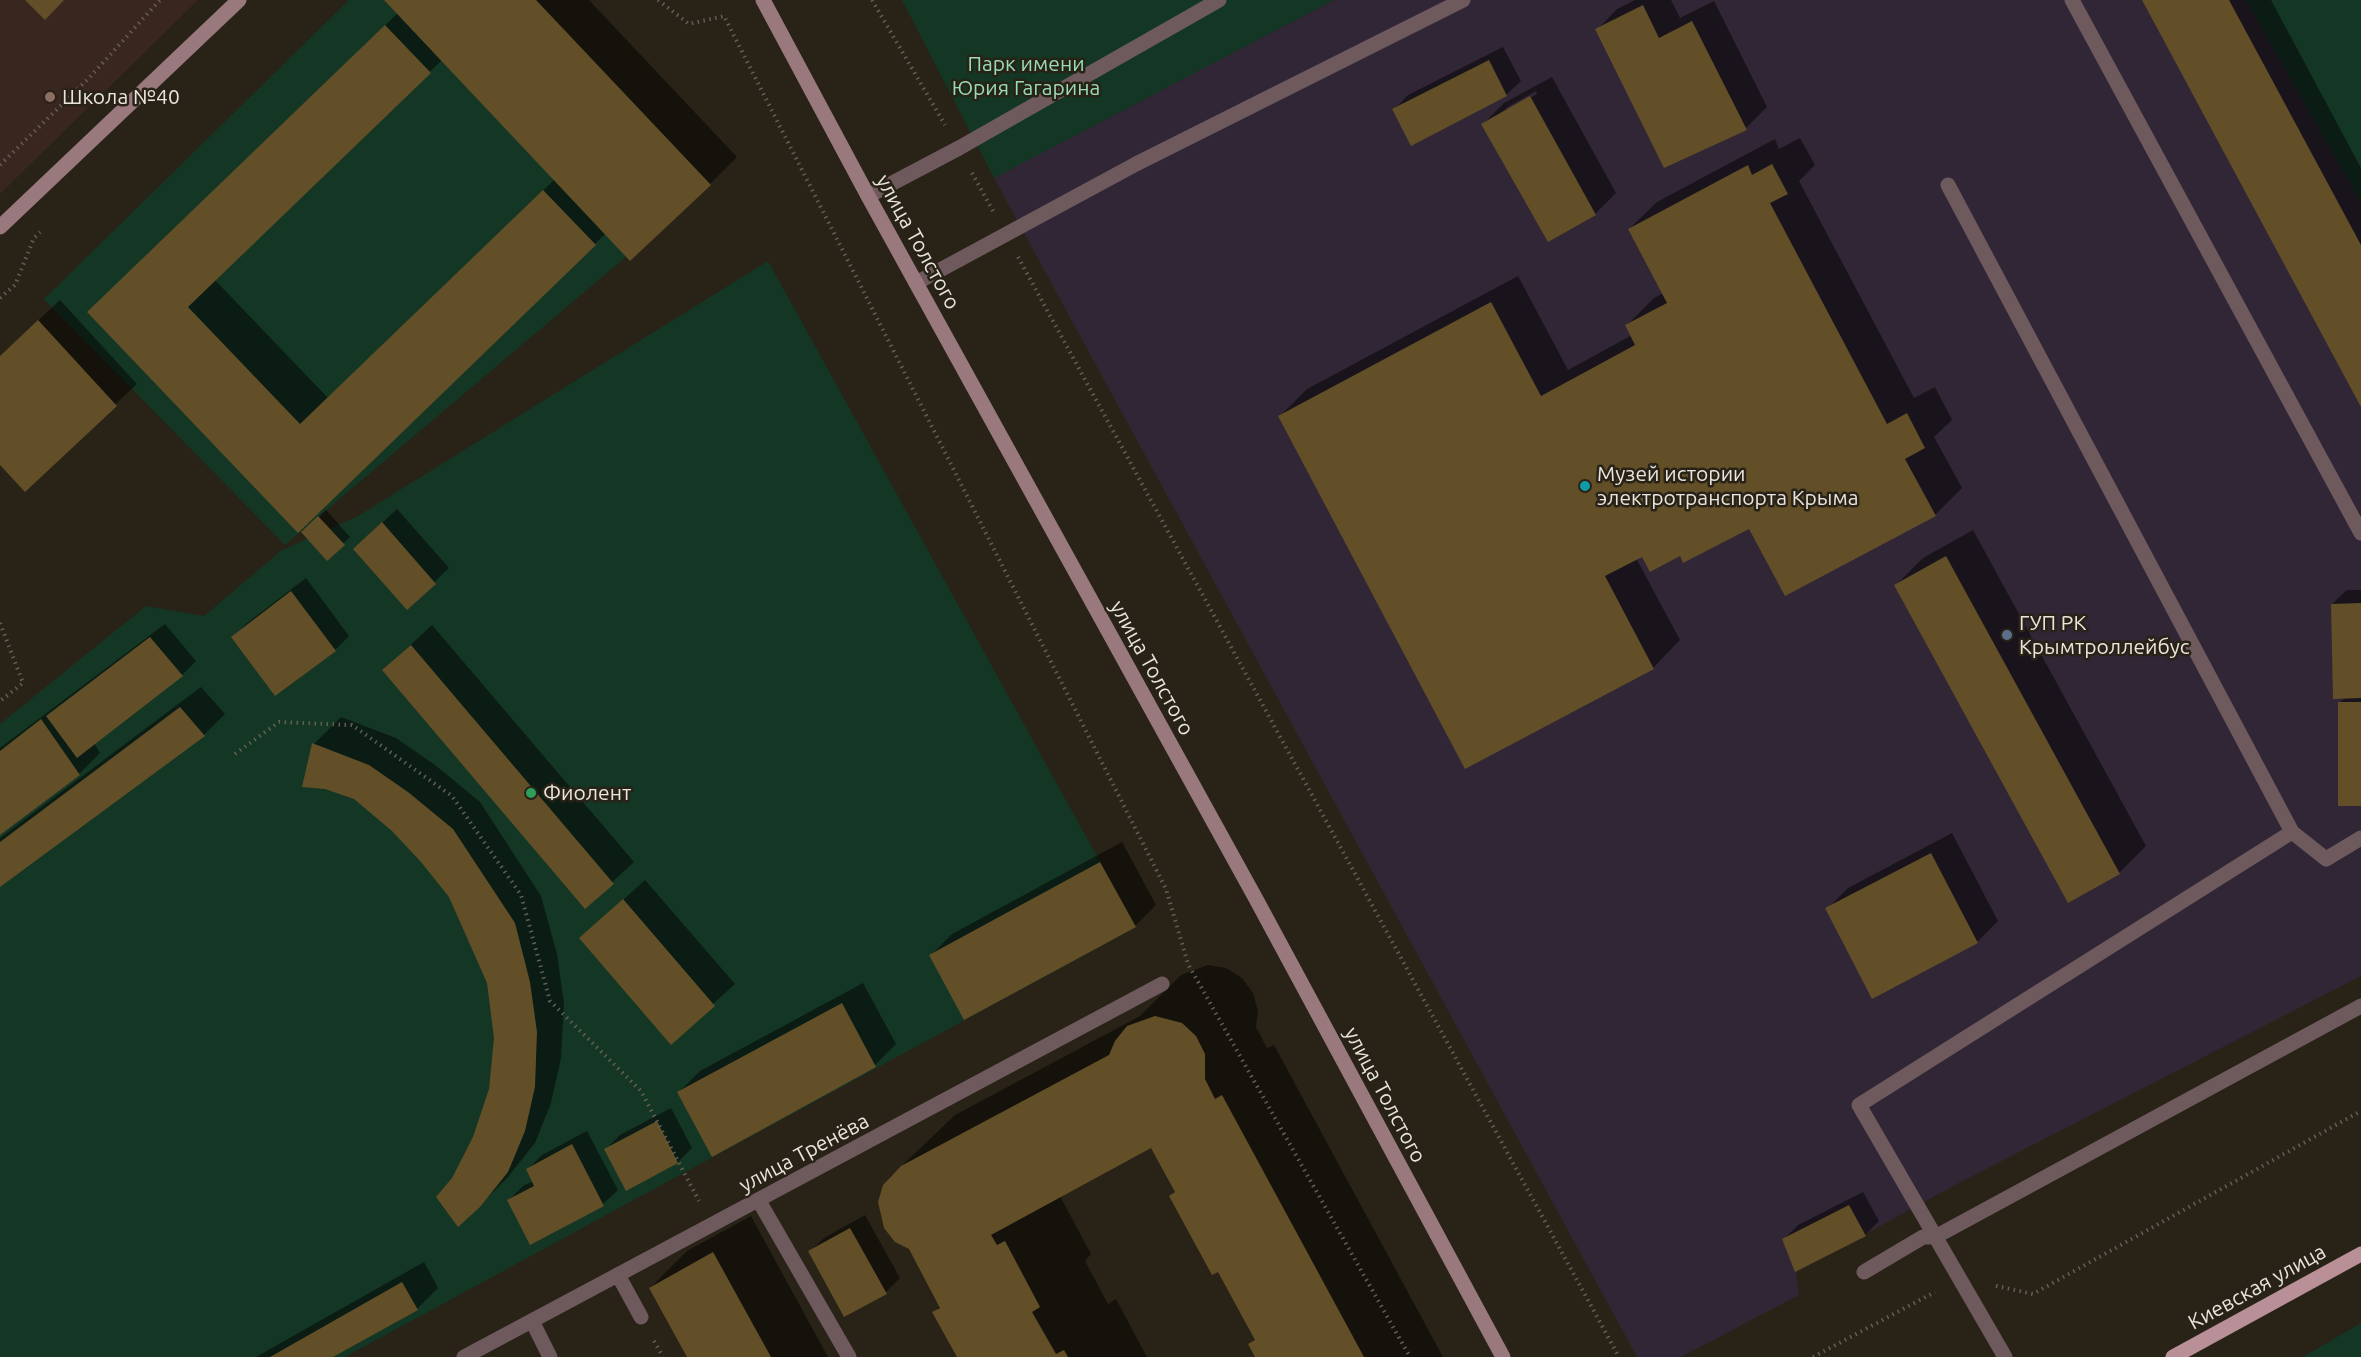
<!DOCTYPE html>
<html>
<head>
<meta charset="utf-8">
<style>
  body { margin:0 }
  canvas { display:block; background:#282217 }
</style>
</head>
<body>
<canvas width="2361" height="1357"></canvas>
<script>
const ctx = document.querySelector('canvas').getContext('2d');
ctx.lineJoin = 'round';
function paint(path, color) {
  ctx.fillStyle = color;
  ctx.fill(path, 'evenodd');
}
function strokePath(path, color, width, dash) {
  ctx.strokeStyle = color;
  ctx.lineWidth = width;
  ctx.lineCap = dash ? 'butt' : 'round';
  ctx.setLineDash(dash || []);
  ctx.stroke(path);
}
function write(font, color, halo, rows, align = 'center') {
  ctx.font = font + ' Ubuntu,sans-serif';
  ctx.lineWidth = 5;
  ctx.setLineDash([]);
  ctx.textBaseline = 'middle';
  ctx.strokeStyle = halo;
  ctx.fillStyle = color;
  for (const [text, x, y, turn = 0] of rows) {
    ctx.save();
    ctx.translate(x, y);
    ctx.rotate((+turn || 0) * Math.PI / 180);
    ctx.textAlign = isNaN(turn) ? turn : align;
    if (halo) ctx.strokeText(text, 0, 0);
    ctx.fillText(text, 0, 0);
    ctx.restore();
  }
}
const industrial = new Path2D(`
  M1334,0H2246L2361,203V976L1955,1185L1796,1272L1799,1295L1681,1357H1637L994,178Z`);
const education = new Path2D(`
  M0,0H198L0,194Z`);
const green = new Path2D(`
  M349,0H536L711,185L285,545L44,299Z
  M902,0H1334L994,178Z
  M2246,0H2361V203Z
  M768,261L1136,927L345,1357H0V724L146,606L204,616L282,550L358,516Z
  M2361,1323V1357H2303Z`);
const shadow = new Path2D(`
  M386,0H589L737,157L710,184L606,233L298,531L116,285L398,13ZM442,60L555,179L328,398L214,279Z
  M1635,0H1671L1680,18L1714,1L1767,107L1746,128L1597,30L1617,9Z
  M2144,0H2271L2361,168V404Z
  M1503,47L1521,81L1506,95L1394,110L1408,95Z
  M1552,77L1616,193L1595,214L1483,124L1504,103ZM1536,91L1537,94L1506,112V108Z
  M1800,138L1815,165L1799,181L1914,398L1935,387L1952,420L1934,437L1962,488L1935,515L1749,527L1680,554L1642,555L1636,558L1680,640L1653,668L1280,416L1307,389L1518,276L1568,370L1632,335L1627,325L1654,298L1663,293L1629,229L1657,202L1775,139L1779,149Z
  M60,300L137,384L25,489L0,462V356Z
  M397,509L449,568L407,608L369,535Z
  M326,510L350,537L327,559L303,532Z
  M1973,530L2146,846L2119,873L1896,585L1923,558Z
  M306,578L349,636L335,650L233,637L247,623Z
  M2347,590H2361V804L2339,703L2346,697L2332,604Z
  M165,624L196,661L182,675L94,743L100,753L79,774L0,834V748Z
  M432,625L634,862L585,907L384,670Z
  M201,687L225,714L204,735L0,885V838Z
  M341,717L396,738L435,765L480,802L541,896L557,954L564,1004L561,1058L551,1103L535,1143L507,1178L479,1206L454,1178L475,1137L490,1090L495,1038L489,983L450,896L422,861L314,744Z
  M1952,833L1998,921L1977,942L1827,909L1848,888Z
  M1122,842L1156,905L1135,926L931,955L952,934Z
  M645,880L735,984L671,1042L581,938Z
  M1208,965L1226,968L1242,978L1253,993L1258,1011L1256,1027L1267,1048L1274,1045L1443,1357H1256L1250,1345L1256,1338L1219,1270L1170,1196L1176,1190L1151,1146L1060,1196L1091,1254L1085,1261L1108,1304L1116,1299L1147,1357H959L934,1312L941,1305L910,1248L885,1228L880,1211L881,1194L889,1178L955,1115L1140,1016L1181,975Z
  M863,983L896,1044L875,1065L713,1154L679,1092L700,1071Z
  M671,1108L692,1148L678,1162L626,1189L606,1149L620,1135Z
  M587,1131L618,1190L603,1204L530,1243L509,1200L523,1186L534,1181L528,1169L542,1155Z
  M1863,1192L1879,1221L1865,1235L1784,1239L1798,1225Z
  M865,1215L900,1278L886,1292L809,1252L824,1238Z
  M751,1216L828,1357H689L650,1288L687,1251Z
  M424,1262L438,1288L417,1309L330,1357H256Z`);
const building = new Path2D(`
  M25,0H64L45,20Z
  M384,0H536L711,185L630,261Z
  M2142,0H2229L2361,245V407Z
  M1643,5L1659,38L1692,21L1747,130L1664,168L1595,29Z
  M385,25L431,73L188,307L300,424L543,190L596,245L298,533L87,312Z
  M1489,60L1507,96L1411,146L1392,109Z
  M1530,96L1596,215L1548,242L1481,124Z
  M1772,164L1788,194L1770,203L1887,424L1907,413L1925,448L1905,459L1936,516L1785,596L1749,529L1683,563L1680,556L1650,572L1642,557L1605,576L1654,669L1465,769L1278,416L1491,302L1541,396L1635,345L1625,325L1667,303L1628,229L1748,165L1752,175Z
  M38,320L117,406L25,492L0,465V356Z
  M318,516L345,545L327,561L301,532Z
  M382,522L436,584L407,610L353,549Z
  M1946,556L2120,874L2068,903L1894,585Z
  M291,591L336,651L275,696L231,637Z
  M2361,603V698L2333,699L2331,604Z
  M150,637L183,676L77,758L46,716Z
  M411,645L614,884L585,909L382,670Z
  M2338,702H2361V806H2338Z
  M180,707L205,736L0,887V842Z
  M41,719L80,775L0,835V751Z
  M312,743L369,765L408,792L453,829L515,923L530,982L537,1032L535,1087L525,1131L508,1172L480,1207L458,1227L436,1197L452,1178L473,1137L489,1089L494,1038L487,983L449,897L421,862L392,831L354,799L325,789L302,787Z
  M1931,853L1978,943L1872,999L1825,908Z
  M1100,862L1136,927L964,1020L929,955Z
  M623,899L715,1006L671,1045L579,938Z
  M842,1003L876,1067L712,1157L677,1092Z
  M1155,1016L1182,1023L1196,1036L1205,1054V1079L1215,1099L1222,1095L1364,1357H1255L1248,1344L1255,1340L1218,1272L1212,1275L1169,1196L1175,1192L1151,1148L991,1235L997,1245L1005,1241L1040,1307L1032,1312L1056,1354L1064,1350L1068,1357H957L932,1312L940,1308L909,1249L895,1242L884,1228L878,1202L883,1185L901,1166L1109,1055L1115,1041L1127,1026Z
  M657,1121L678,1163L626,1191L604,1149Z
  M572,1144L604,1206L530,1245L507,1200L534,1186L526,1169Z
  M1849,1205L1866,1236L1795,1272L1782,1239Z
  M850,1228L887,1294L844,1317L808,1251Z
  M713,1252L771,1357H687L649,1288Z
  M402,1282L418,1310L333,1357H270Z`);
const path = new Path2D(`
  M658,0L689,24L724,16L1166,889L1188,964L1410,1357
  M872,0L945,125
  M0,165L89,78L160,0
  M972,173L993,211
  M1018,257L1619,1357
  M0,298L15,285L34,238L40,232
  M0,623L23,683L0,701
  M235,754L279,722L352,725L452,796L521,895L550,1001L641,1091L699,1201
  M1996,1286L2033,1294L2361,1111
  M654,1341L663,1357
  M1813,1357L1935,1292`);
const lane = new Path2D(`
  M2072,0L2361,533
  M1948,185L2292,832L1859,1105L2005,1357
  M868,196L959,148L1219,0
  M916,283L1136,164L1463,0
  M2292,832L2326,859L2361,838
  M759,1201L849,1357
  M1864,1272L1923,1237H1935L2361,1006
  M618,1275L641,1317
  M532,1321L550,1357`);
const street = new Path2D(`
  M464,1357L1162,984`);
const secondary = new Path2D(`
  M763,0L868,196L1256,899L1503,1357
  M0,227L239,0`);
const primary = new Path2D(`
  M2173,1357L2361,1254`);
const markers = [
  [50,97,6,"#8d6e63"],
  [1585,486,6,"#0f9aa8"],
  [2007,635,6,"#5c6f8a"],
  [531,793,6,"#2e9e5b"]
];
const parkNames = [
  ["Парк имени",1026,64],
  ["Юрия Гагарина",1026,88]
];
const poiNames = [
  ["Школа №40",62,97],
  ["Музей истории",1597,474],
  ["электротранспорта Крыма",1597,498],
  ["ГУП РК",2019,623],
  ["Крымтроллейбус",2019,647],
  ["Фиолент",543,793]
];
const streetNames = [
  ["улица Толстого",918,242,61],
  ["улица Толстого",1152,668,61],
  ["улица Толстого",1385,1095,62],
  ["улица Тренёва",804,1153,-28],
  ["Киевская улица",2257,1287,-29]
];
paint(industrial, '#302635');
paint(education, '#38261f');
paint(green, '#143624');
paint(shadow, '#0007');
paint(building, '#624f28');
strokePath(path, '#635e54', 4, [1.5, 4.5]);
strokePath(lane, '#6e5a5d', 15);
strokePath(street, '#6e5a5d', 15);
strokePath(secondary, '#99787e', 15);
strokePath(primary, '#b98f98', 15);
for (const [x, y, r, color] of markers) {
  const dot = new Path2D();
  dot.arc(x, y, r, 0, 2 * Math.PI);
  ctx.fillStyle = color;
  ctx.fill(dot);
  strokePath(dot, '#282217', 2);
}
write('21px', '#97ddb4', '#282217', parkNames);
write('21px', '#e9e5dd', '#282217', poiNames, 'left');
write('21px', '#e9e5dd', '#282217', streetNames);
</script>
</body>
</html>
